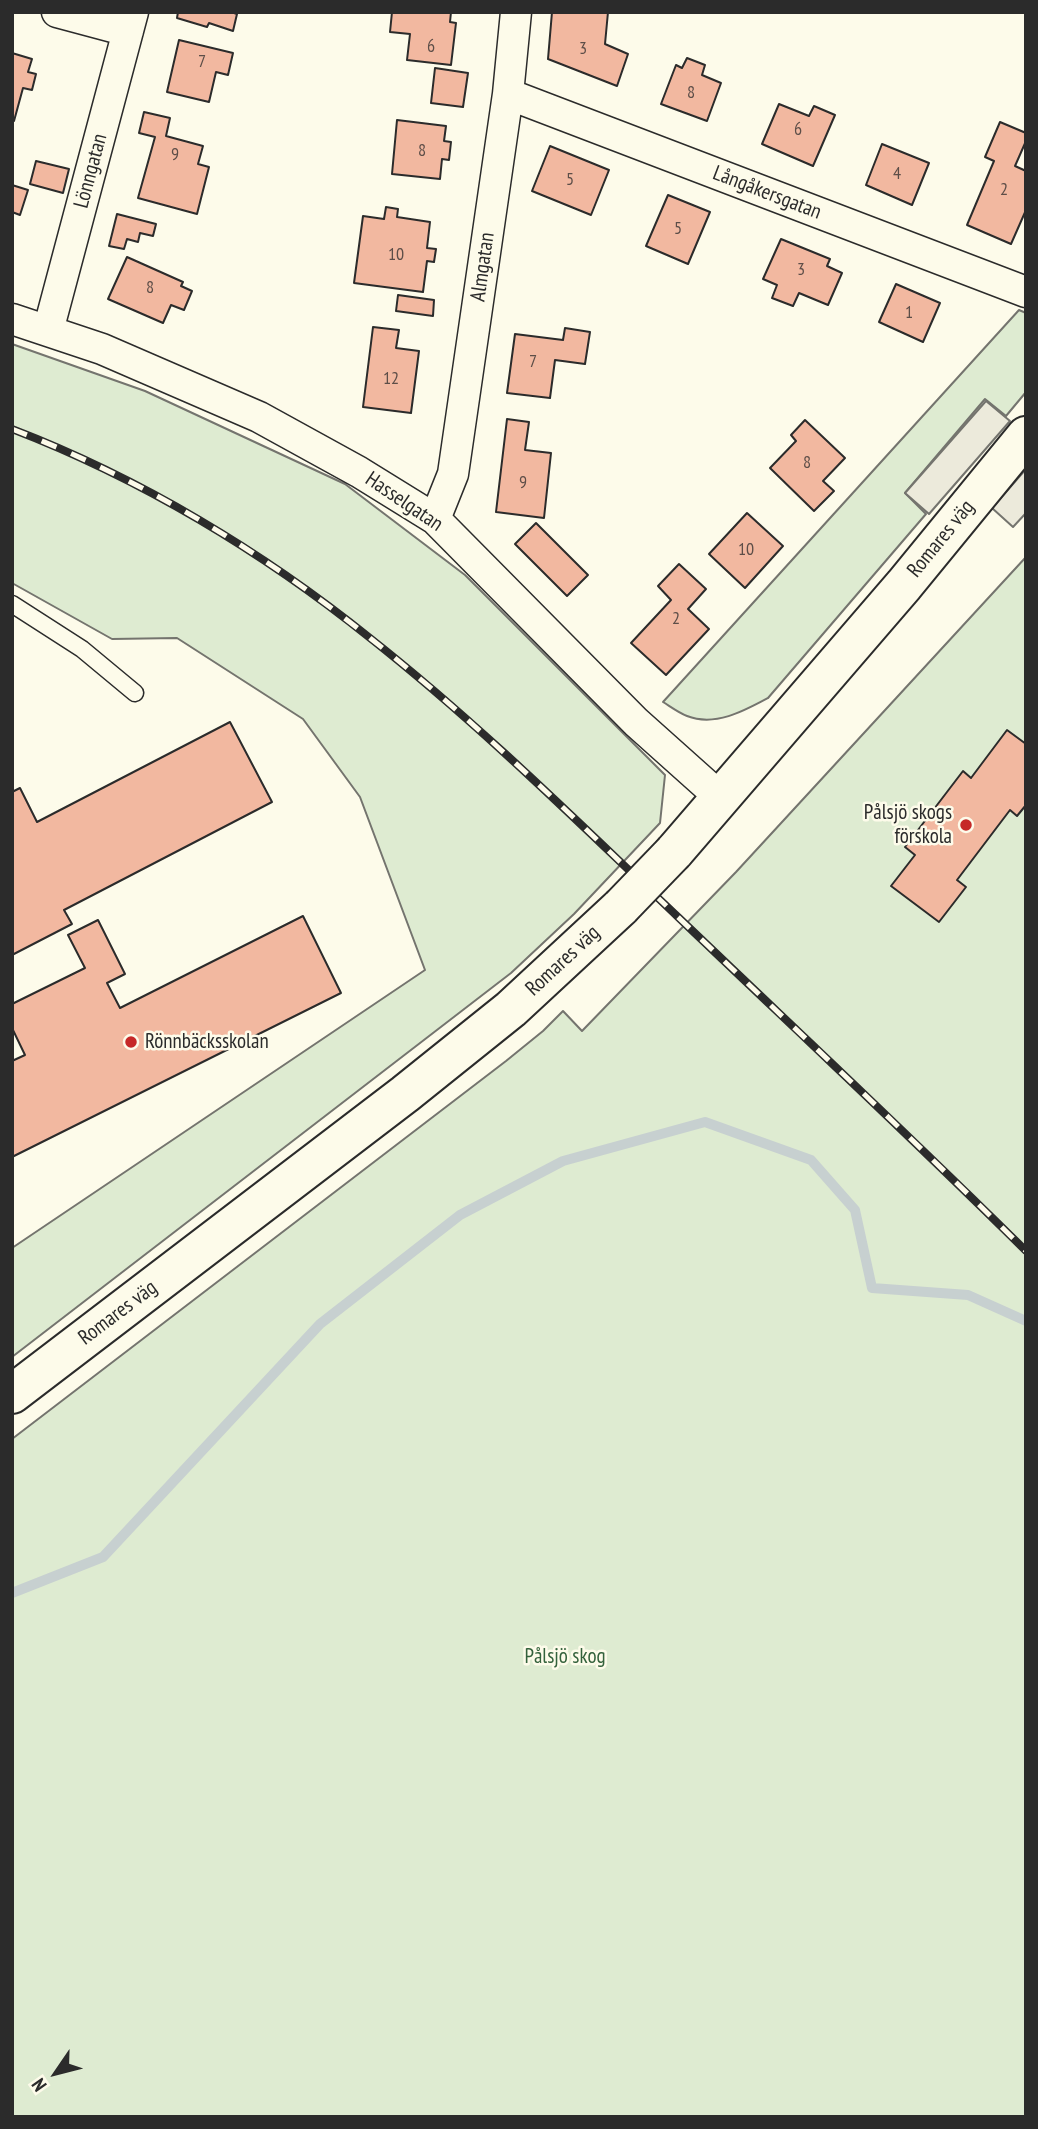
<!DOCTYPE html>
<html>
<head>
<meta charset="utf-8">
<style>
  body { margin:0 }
  #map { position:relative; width:1038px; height:2129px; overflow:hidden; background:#fdfbea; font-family:"PT Sans Narrow",sans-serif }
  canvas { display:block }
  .frame { position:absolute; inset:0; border:14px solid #2b2b2b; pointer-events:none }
  .north { position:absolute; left:21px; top:2038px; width:70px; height:70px; -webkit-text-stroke:5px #fdfbea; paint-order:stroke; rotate:235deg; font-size:19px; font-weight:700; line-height:28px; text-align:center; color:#2b2b2b }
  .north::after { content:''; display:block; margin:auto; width:24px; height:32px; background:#2b2b2b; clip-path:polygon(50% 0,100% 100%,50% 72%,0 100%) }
</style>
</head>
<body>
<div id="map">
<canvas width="1038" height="2129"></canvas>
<div class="frame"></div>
<div class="north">N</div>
</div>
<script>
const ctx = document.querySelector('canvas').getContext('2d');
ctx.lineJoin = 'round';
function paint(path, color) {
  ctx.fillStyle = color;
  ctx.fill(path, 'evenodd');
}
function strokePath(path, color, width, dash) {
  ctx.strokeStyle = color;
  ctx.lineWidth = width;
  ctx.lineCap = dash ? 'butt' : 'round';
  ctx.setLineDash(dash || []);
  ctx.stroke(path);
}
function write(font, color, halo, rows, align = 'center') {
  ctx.font = font + ' "PT Sans Narrow",sans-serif';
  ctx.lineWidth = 5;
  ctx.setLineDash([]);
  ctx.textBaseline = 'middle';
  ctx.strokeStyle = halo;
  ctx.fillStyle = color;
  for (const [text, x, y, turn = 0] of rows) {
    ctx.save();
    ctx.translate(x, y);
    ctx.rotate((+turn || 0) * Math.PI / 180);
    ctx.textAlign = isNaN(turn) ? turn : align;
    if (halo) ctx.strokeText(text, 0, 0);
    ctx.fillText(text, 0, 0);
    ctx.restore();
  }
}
const green = new Path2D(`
  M1019,310L1026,313V392L1006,416L985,399L905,493L926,514L768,698C744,711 715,727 687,716C679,713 671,707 663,702Z
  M12,344L145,391L345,484L465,575L665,775L660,823L574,914L511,973L12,1357V1248L425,970L360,797L303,719L177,638L112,639L12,583Z
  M1026,557V2117H12V1439L506,1061L543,1031L563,1011L582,1031L736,872Z`);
const parking = new Path2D(`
  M986,401L1010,421L929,514L905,493Z
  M1026,469V513L1013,527L992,508Z`);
const stream = new Path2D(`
  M12,1593L103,1557L320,1324L460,1215L563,1161L705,1122L811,1160L855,1210L872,1288L968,1295L1026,1321`);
const building = new Path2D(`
  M178,12H231L237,14L233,31L209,23L207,27L177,18Z
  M392,12H451L450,22L456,23L451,65L407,60L410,34L390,32Z
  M552,12H608L605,44L628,54L617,86L548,59Z
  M179,40L233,53L228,75L216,72L209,102L167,92Z
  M12,53L32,59L28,72L36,74L32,90L23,88L14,121L12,120Z
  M687,58L705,65L702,75L721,83L707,121L661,104L676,65L682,68Z
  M435,68L468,73L463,107L431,103Z
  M779,104L809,116L814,106L835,115L813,166L762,144Z
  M144,112L170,118L166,136L203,146L198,164L209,167L197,214L138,198L155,137L139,133Z
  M397,120L446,126L444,141L451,142L449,160L442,159L440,179L392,174Z
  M1000,122L1026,133V141L1015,166L1026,171V210L1011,244L967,225L994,161L985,157Z
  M882,144L929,163L912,205L866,185Z
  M550,146L609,170L591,215L532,191Z
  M36,161L69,169L63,193L30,184Z
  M12,185L28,190L20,215L12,212Z
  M668,195L710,212L688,264L646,246Z
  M386,207L398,209L397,217L430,222L427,248L436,249L434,262L427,261L423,292L354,283L363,216L384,219Z
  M117,214L156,224L153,236L140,233L138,242L127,239L124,249L109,246Z
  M781,239L830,259L827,266L842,273L828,305L799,293L793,306L772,298L777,285L763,279Z
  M127,257L183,282L181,286L192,291L184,310L171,305L163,323L108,299Z
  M896,284L940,303L923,342L879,322Z
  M398,295L434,300L433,316L396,311Z
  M373,327L399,330L396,348L419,351L411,413L363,407Z
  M565,328L590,332L585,364L555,360L550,398L507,393L515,334L563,340Z
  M507,419L529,422L525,450L551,453L544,518L496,512Z
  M805,420L845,458L823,481L834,491L814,511L770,468L796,441L791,435Z
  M747,513L783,546L745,588L709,554Z
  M536,523L588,575L567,596L515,544Z
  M679,564L706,589L688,609L709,629L666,675L631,643L671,600L658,586Z
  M230,722L272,802L64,910L72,924L12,955V792L20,788L37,822Z
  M1007,730L1026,744V805L1017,816L1010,810L957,880L966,887L939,922L891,886L915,855L905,847L963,771L971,778Z
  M303,916L341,993L12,1157V1061L25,1055L12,1028V1004L85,968L68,935L98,920L125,974L107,983L120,1008Z`);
const lane = new Path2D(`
  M12,604L82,649L135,693`);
const street = new Path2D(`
  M57,12L128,31
  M508,94L1026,292
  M12,319L102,349L259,417L359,472L435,519L636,722L721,798
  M48,331L133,12
  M435,519L453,474L508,94L516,12`);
const secondary = new Path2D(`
  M674,852L904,585L1026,436
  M12,1394L405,1094L511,1009L621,907`);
const rail = new Path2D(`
  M12,429C140,478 263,552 370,638C479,724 578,822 678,917C794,1028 912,1138 1026,1251`);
const secondaryBridge = new Path2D(`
  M621,907L674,852`);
const markers = [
  [966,825,7,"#c62828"],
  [131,1042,7,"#c62828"]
];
const numberNames = [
  ["6",431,47],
  ["3",583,49],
  ["7",202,62],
  ["8",691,93],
  ["6",798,130],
  ["8",422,151],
  ["9",175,155],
  ["4",897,174],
  ["5",570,180],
  ["2",1004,190],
  ["5",678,229],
  ["10",396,255],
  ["3",801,270],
  ["8",150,288],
  ["1",909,313],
  ["7",533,362],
  ["12",391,379],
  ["8",807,463],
  ["9",523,483],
  ["10",746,550],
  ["2",676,619]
];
const streetNames = [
  ["Lönngatan",91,171,-75],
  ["Långåkersgatan",767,193,21],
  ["Almgatan",483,267,-82],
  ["Hasselgatan",404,502,34],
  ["Romares väg",941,539,-51],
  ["Romares väg",563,961,-43],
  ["Romares väg",118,1313,-37]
];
const poiNames = [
  ["Pålsjö skogs",952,813],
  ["förskola",952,837],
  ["Rönnbäcksskolan",145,1042,"left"]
];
const parkNames = [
  ["Pålsjö skog",565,1657]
];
paint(green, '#deebd1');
strokePath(green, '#74746e', 2);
paint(parking, '#eceadb');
strokePath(parking, '#74746e', 2);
strokePath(stream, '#c7d0d0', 10);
paint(building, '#f2b8a0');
strokePath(building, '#2b2b2b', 2);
strokePath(lane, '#2b2b2b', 19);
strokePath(street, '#2b2b2b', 33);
strokePath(secondary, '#2b2b2b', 42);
strokePath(lane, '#fdfbea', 16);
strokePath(street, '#fdfbea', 30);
strokePath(secondary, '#fdfbea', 38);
strokePath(rail, '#2b2b2b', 8);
strokePath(rail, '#fdfbea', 5, [16]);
strokePath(secondaryBridge, '#2b2b2b', 42, []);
strokePath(secondaryBridge, '#fdfbea', 38);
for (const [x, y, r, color] of markers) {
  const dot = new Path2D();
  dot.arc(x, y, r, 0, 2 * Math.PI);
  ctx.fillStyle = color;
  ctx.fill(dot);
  strokePath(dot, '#fdfbea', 2.5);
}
write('18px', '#5d4e48', null, numberNames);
write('21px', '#2b2b2b', '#fdfbea', streetNames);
write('21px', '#2b2b2b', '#fdfbea', poiNames, 'right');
write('21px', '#34623c', '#fdfbea', parkNames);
</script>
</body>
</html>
